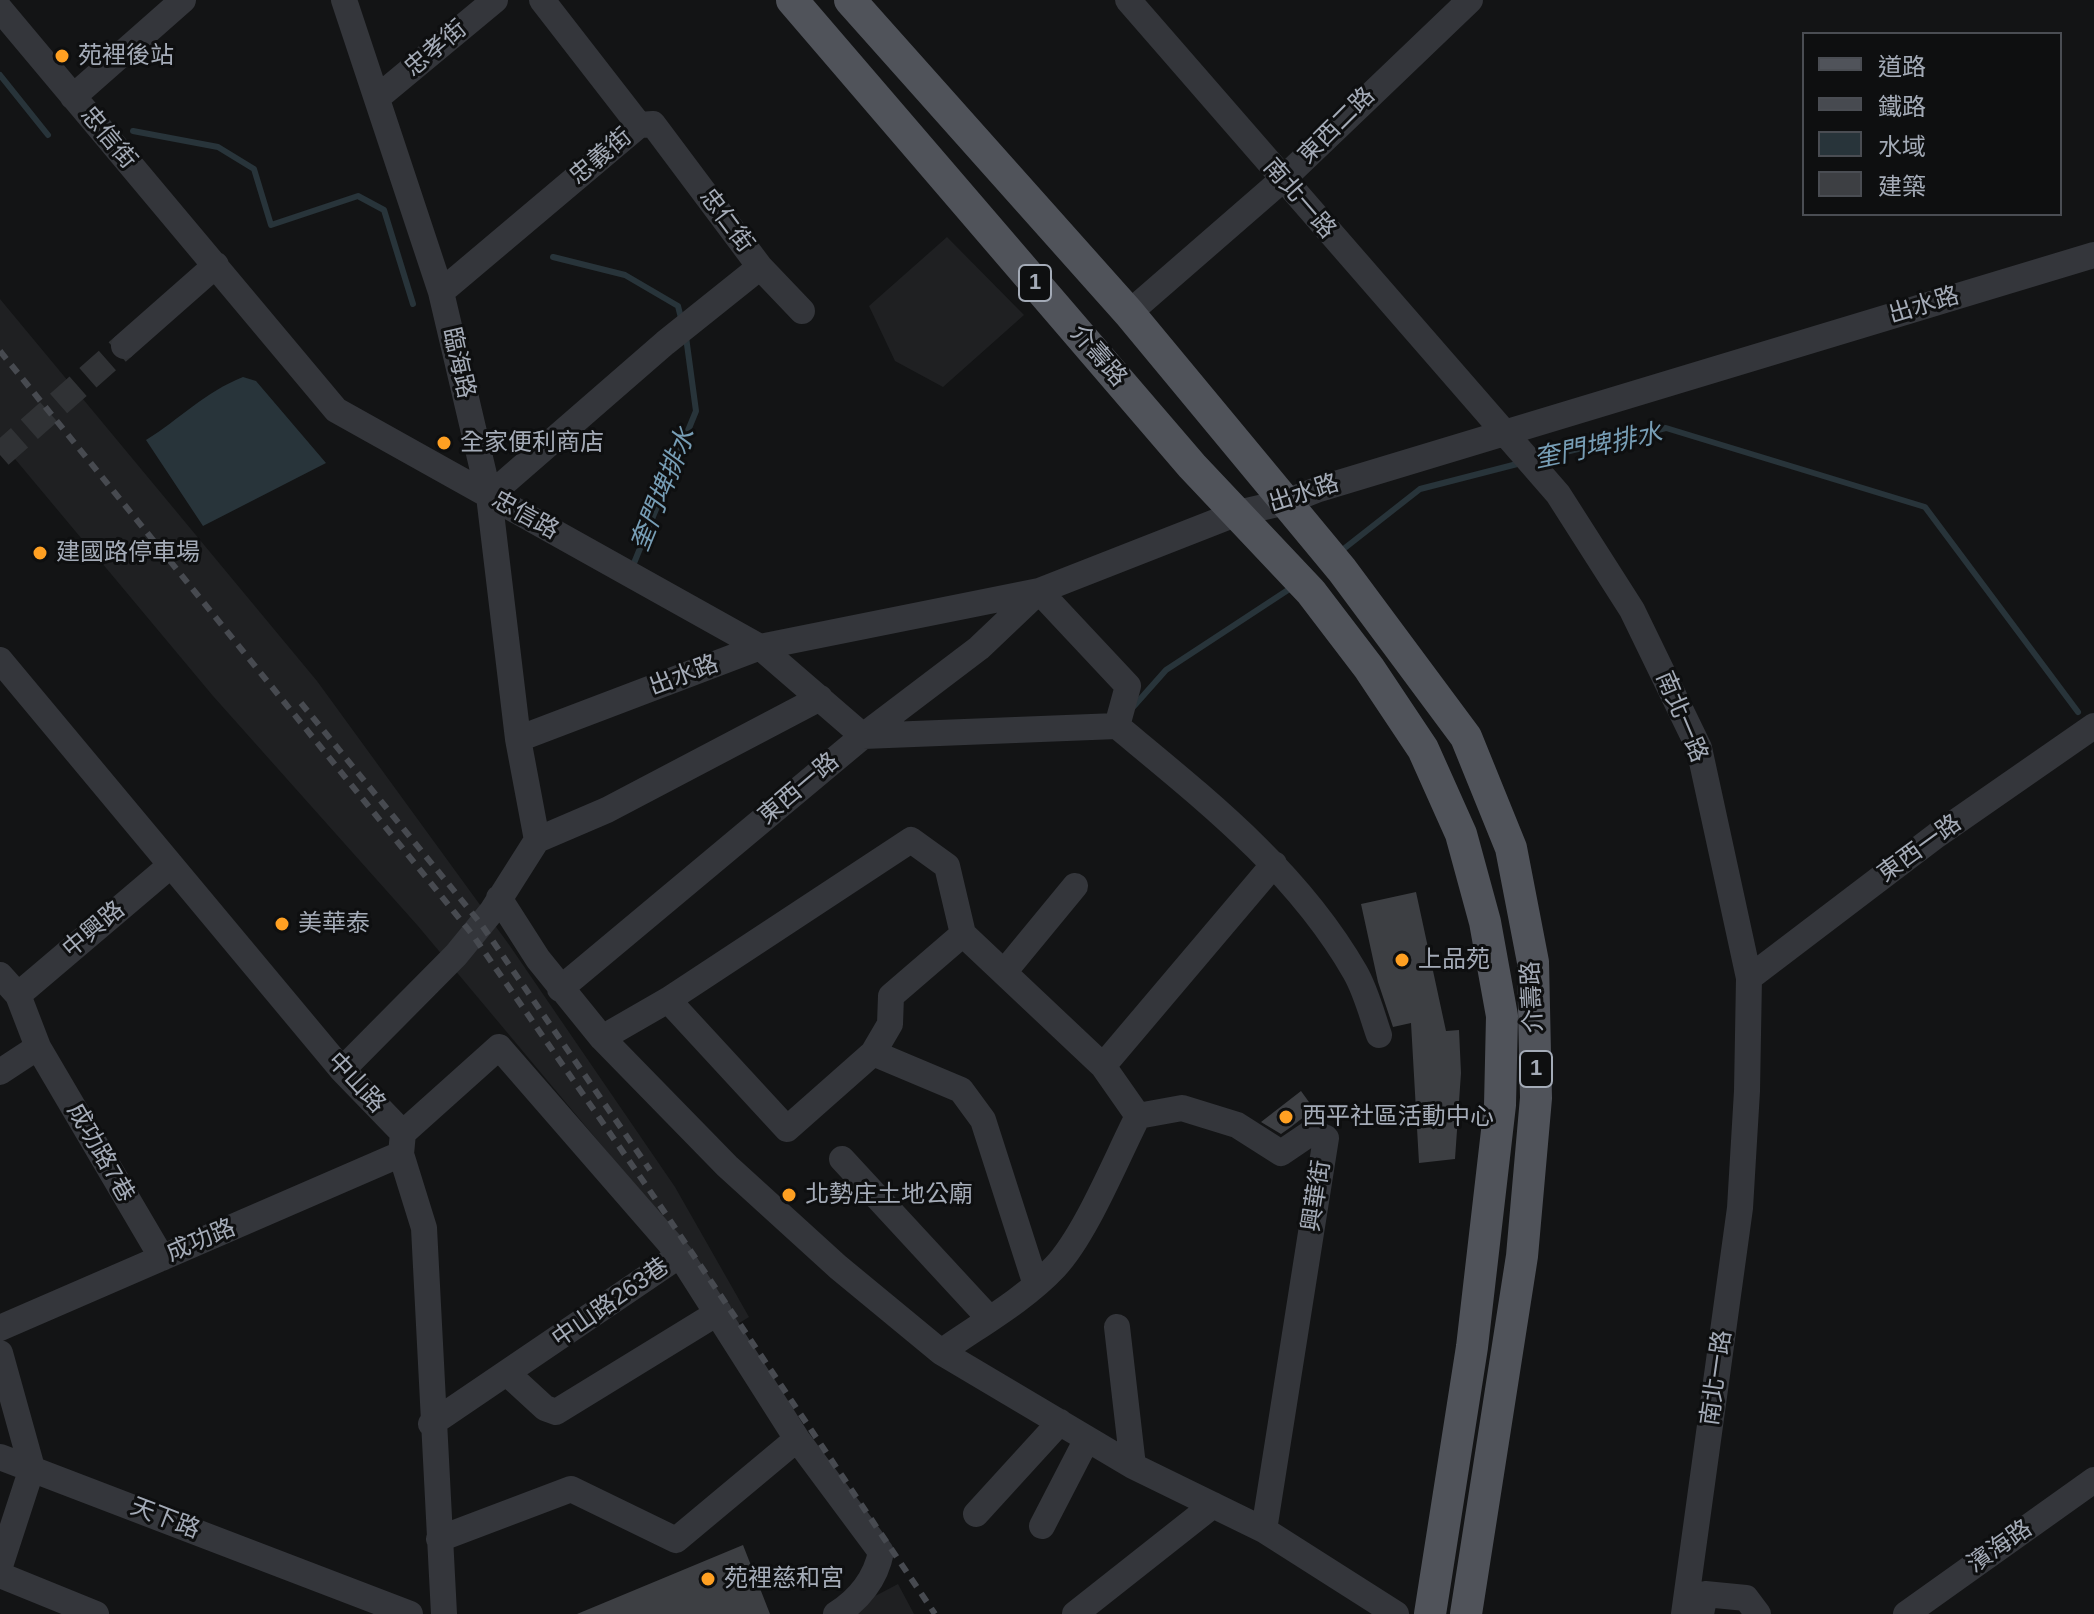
<!DOCTYPE html>
<html>
<head>
<meta charset="utf-8">
<style>
  body { margin:0 }
  #map { position:relative; width:2094px; height:1614px; overflow:hidden; background:#131415; font-family:Helvetica,"Noto Sans TC",sans-serif }
  canvas { display:block }
  .legend { position:absolute; left:1802px; top:32px; width:260px; height:184px; box-sizing:border-box; background:#0e0f10; border:2px solid #4a4d53; margin:0; padding:10px 14px; list-style:none; font-size:24px; color:#a4abb7 }
  .legend li { display:flex; align-items:center; gap:16px; height:40px }
  .legend b { width:40px; border:2px solid #4a4d53 }
</style>
</head>
<body>
<div id="map">
<canvas width="2094" height="1614"></canvas>
<ul class="legend">
<li><b style="height:10px;background:#50535a"></b>道路</li>
<li><b style="height:10px;background:#474a50"></b>鐵路</li>
<li><b style="height:22px;background:#28343a"></b>水域</li>
<li><b style="height:22px;background:#3d3f43"></b>建築</li>
</ul>
</div>
<script>
const ctx = document.querySelector('canvas').getContext('2d');
ctx.lineJoin = 'round';
function paint(path, color) {
  ctx.fillStyle = color;
  ctx.fill(path, 'evenodd');
}
function strokePath(path, color, width, dash) {
  ctx.strokeStyle = color;
  ctx.lineWidth = width;
  ctx.lineCap = dash ? 'butt' : 'round';
  ctx.setLineDash(dash || []);
  ctx.stroke(path);
}
function write(font, color, halo, rows, align = 'center') {
  ctx.font = font + ' Helvetica,"Noto Sans TC",sans-serif';
  ctx.lineWidth = 6;
  ctx.setLineDash([]);
  ctx.textBaseline = 'middle';
  ctx.strokeStyle = halo;
  ctx.fillStyle = color;
  for (const [text, x, y, turn = 0] of rows) {
    ctx.save();
    ctx.translate(x, y);
    ctx.rotate((+turn || 0) * Math.PI / 180);
    ctx.textAlign = isNaN(turn) ? turn : align;
    if (halo) ctx.strokeText(text, 0, 0);
    ctx.fillText(text, 0, 0);
    ctx.restore();
  }
}
const built = new Path2D(`
  M947,237L1024,315L943,387L895,361L869,306Z
  M0,299L317,681L510,946L675,1187L749,1317L733,1327L608,1153L418,926L213,696L0,441Z
  M898,1584L914,1614H841Z`);
const water = new Path2D(`
  M243,377L256,381L326,463L203,526L146,440C180,419 205,392 243,377Z`);
const stream = new Path2D(`
  M0,75L48,135
  M133,131L218,147L254,169L271,225L358,196L384,210L413,304
  M553,257L625,275L678,306L682,322
  M1536,459L1666,428L1925,507L2078,712
  M1341,551L1420,489L1521,463
  M632,568L696,411L686,337
  M1134,706L1166,670L1294,586`);
const building = new Path2D(`
  M1416,892L1446,1031L1459,1030L1461,1073L1455,1159L1419,1163L1411,1023L1393,1027L1378,982L1361,904Z
  M1301,1091L1314,1109L1291,1127L1281,1134L1261,1122Z
  M743,1545L770,1614H577Z`);
const minorTunnel = new Path2D(`
  M0,455L124,346`);
const minor = new Path2D(`
  M1128,0L1558,494L1632,610L1699,748L1749,978L1747,1091L1740,1208L1684,1614
  M0,9L336,410L760,647L863,736L1117,726L1128,686L1039,591L979,648L863,736L560,989
  M73,97L183,0
  M377,98L495,0
  M760,267L802,311
  M441,292L639,125L542,0
  M1129,313L1282,180L1470,0
  M124,346L216,265
  M489,496L665,343L760,267L653,124L639,125
  M0,660L342,1070L403,1133L401,1154L424,1228L444,1614
  M1117,726C1206,800 1297,871 1355,972C1366,991 1372,1015 1379,1035
  M518,739L760,647L1039,591L1238,513L1286,502L1319,489L2094,255
  M537,840L607,810L820,698
  M499,898L538,959L602,1038L727,1166L838,1267L941,1352L1133,1466L1264,1530L1396,1614
  M1005,971L1075,886
  M0,975L18,995L38,1047
  M1749,978L1937,835L2094,726
  M18,995L171,865
  M668,1000L787,1129L873,1053L890,1024L891,996L963,934
  M602,1038L668,1000L911,840L947,866L963,934L1103,1066L1138,1116
  M873,1053L961,1090L983,1120L1036,1285
  M1103,1066L1274,864
  M342,1070L456,955L492,911L537,840L518,739L489,496L441,292L344,0
  M0,1072L38,1047L162,1258
  M403,1133L499,1047L680,1255L431,1424
  M842,1159L989,1318
  M680,1255L797,1439L881,1552C876,1578 859,1600 836,1614
  M1117,1327L1133,1466
  M0,1328L401,1154
  M941,1352C979,1325 1023,1301 1055,1267C1086,1234 1116,1159 1138,1116L1182,1108L1237,1125L1281,1153L1312,1132L1326,1138L1264,1530
  M0,1353L32,1468
  M508,1374L545,1408L556,1412L719,1312
  M0,1457L410,1614
  M976,1514L1060,1422
  M1042,1526L1087,1439
  M439,1539L571,1489L676,1540L797,1439
  M0,1566L32,1468
  M0,1575L96,1614
  M1075,1614L1213,1505
  M1701,1614L1705,1594L1746,1598L1758,1614
  M1906,1614L2094,1480`);
const major = new Path2D(`
  M792,0L1192,466L1311,592L1369,668L1423,749L1461,834L1485,922L1502,1016L1500,1105L1472,1347L1430,1614
  M850,0L1129,313L1342,570L1466,737L1511,848L1533,962L1536,1098L1522,1256L1466,1614`);
const rail = new Path2D(`
  M0,351L472,934L659,1204L935,1614
  M301,703L481,924L650,1170`);
const markers = [
  [62,56,8,"#ffa022"],
  [444,443,8,"#ffa022"],
  [40,553,8,"#ffa022"],
  [282,924,8,"#ffa022"],
  [1402,960,8,"#ffa022"],
  [1286,1117,8,"#ffa022"],
  [789,1195,8,"#ffa022"],
  [708,1579,8,"#ffa022"]
];
const shields = [
  [1035,283,32],
  [1536,1069,32]
];
const shieldNames = [
  ["1",1035,283],
  ["1",1536,1069]
];
const streetNames = [
  ["忠孝街",436,49,-40],
  ["東西二路",1337,126,-45],
  ["忠信街",108,138,50],
  ["忠義街",601,157,-40],
  ["南北一路",1299,199,49],
  ["忠仁街",726,221,53],
  ["出水路",1924,306,-17],
  ["介壽路",1098,356,49],
  ["臨海路",458,363,77],
  ["出水路",1304,494,-18],
  ["忠信路",525,516,29],
  ["出水路",684,676,-21],
  ["南北一路",1681,717,67],
  ["東西一路",799,789,-40],
  ["東西一路",1920,849,-36],
  ["中興路",94,930,-40],
  ["介壽路",1533,997,-93],
  ["中山路",356,1083,47],
  ["成功路7巷",100,1153,60],
  ["興華街",1317,1196,-81],
  ["成功路",201,1241,-23],
  ["中山路263巷",611,1303,-35],
  ["南北一路",1717,1378,-82],
  ["天下路",165,1519,21],
  ["濱海路",2000,1547,-35]
];
const poiNames = [
  ["苑裡後站",78,56],
  ["全家便利商店",460,443],
  ["建國路停車場",56,553],
  ["美華泰",298,924],
  ["上品苑",1418,960],
  ["西平社區活動中心",1302,1117],
  ["北勢庄土地公廟",805,1195],
  ["苑裡慈和宮",724,1579]
];
const waterNames = [
  ["奎門埤排水",1598,447,-12],
  ["奎門埤排水",664,490,-68]
];
paint(built, '#1f2022');
paint(water, '#28343a');
strokePath(stream, '#28343a', 6);
paint(building, '#3d3f43');
strokePath(minorTunnel, '#303235', 26, [26, 13]);
strokePath(minor, '#34363b', 26);
strokePath(major, '#50535a', 32);
strokePath(rail, '#474a50', 6, [10, 8]);
for (const [x, y, r, color] of markers) {
  const dot = new Path2D();
  dot.arc(x, y, r, 0, 2 * Math.PI);
  ctx.fillStyle = color;
  ctx.fill(dot);
  strokePath(dot, '#0e0f10', 3);
}
for (const [x, y, w] of shields) {
  const box = new Path2D();
  box.roundRect(x - w / 2, y - 18, w, 36, 6);
  ctx.fillStyle = '#0e0f10';
  ctx.fill(box);
  strokePath(box, '#a4abb7', 2);
}
write('bold 22px', '#a4abb7', null, shieldNames);
write('24px', '#a4abb7', '#0e0f10', streetNames);
write('24px', '#a4abb7', '#0e0f10', poiNames, 'left');
write('italic 26px', '#779eb6', '#0e0f10', waterNames);
</script>
</body>
</html>
